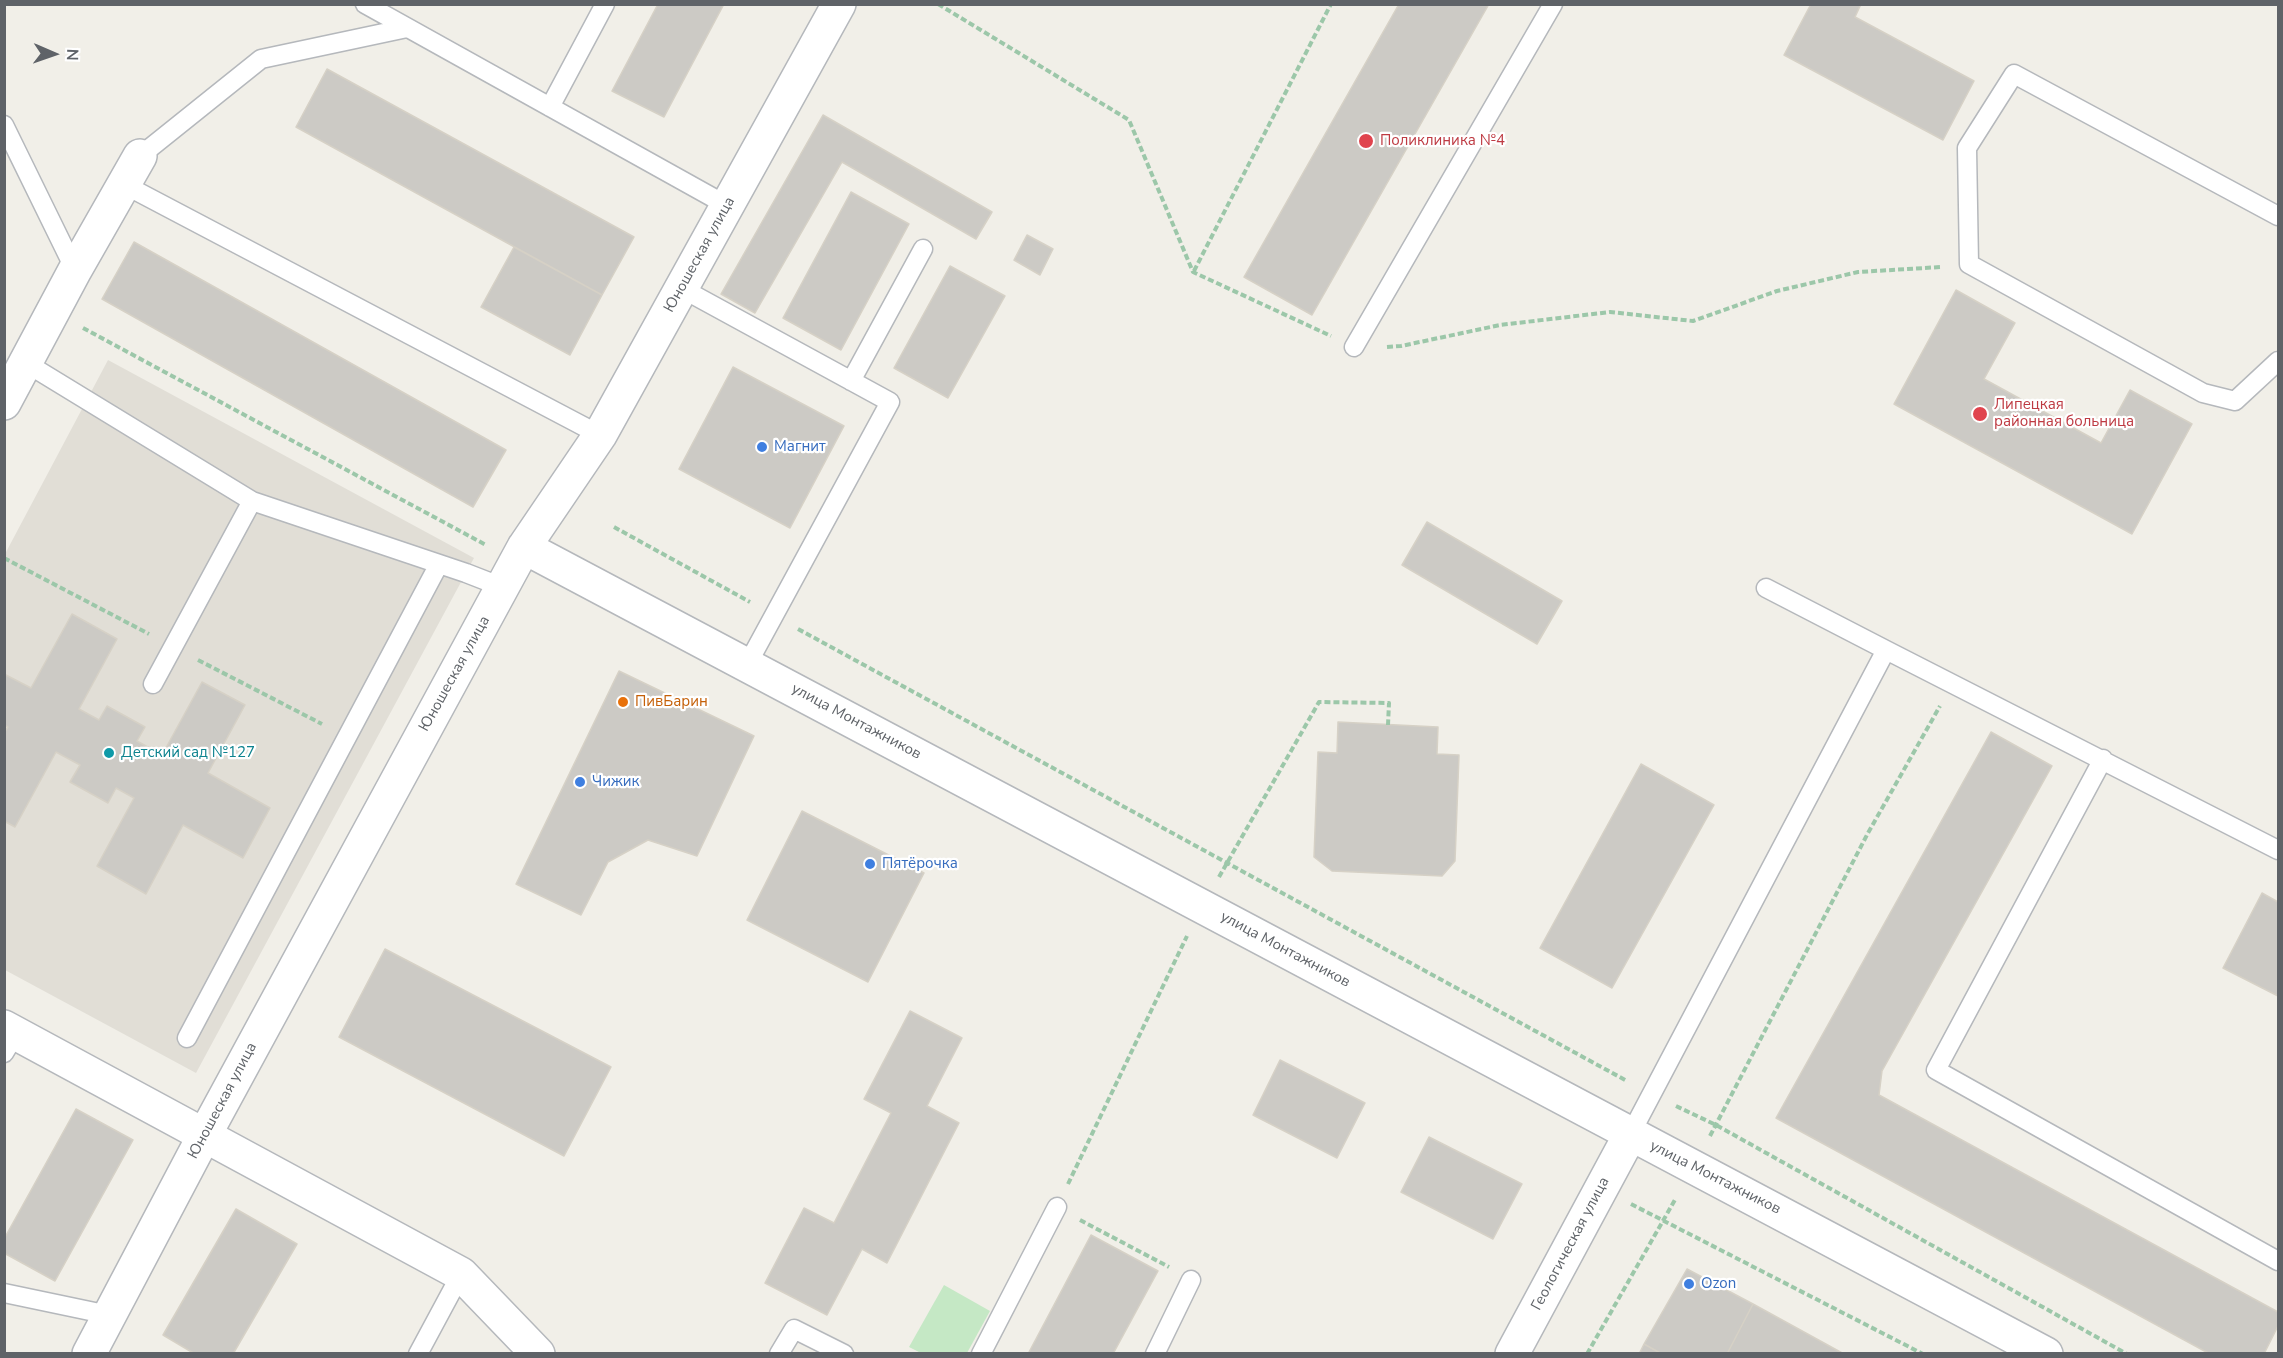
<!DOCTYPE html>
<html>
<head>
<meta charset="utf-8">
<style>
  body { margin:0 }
  #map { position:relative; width:2283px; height:1358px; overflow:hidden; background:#f1efe8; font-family:"Nunito Sans",sans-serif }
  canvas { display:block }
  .frame { position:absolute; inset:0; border:6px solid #5f6368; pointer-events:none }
  .north { position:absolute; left:24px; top:24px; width:60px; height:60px; -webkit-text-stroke:4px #fff; paint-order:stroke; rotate:92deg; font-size:16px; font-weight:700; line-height:24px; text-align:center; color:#5f6368 }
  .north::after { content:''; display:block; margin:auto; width:21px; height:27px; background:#5f6368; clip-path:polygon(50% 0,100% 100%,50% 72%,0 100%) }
</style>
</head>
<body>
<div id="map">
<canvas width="2283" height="1358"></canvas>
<div class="frame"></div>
<div class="north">N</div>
</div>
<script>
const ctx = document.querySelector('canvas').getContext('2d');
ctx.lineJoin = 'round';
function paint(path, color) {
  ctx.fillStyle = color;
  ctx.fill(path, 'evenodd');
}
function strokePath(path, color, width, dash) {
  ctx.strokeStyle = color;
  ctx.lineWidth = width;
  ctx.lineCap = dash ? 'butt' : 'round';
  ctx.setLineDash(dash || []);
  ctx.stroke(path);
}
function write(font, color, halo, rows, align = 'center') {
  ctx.font = font + ' "Nunito Sans",sans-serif';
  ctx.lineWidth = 4.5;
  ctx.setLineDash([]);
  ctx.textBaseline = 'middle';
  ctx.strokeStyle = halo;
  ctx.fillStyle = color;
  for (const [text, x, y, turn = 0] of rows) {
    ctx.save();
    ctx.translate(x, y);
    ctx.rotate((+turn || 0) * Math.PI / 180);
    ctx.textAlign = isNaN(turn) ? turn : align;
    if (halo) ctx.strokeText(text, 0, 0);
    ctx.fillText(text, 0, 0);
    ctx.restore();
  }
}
const education = new Path2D(`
  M108,360L474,558L196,1073L5,970V554Z`);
const green = new Path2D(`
  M944,1285L990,1311L967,1353H921L909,1347Z`);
const building = new Path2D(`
  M658,4H724L664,117L612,91Z
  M1399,4H1489L1312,315L1244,277Z
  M1811,4H1861L1855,17L1974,81L1943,140L1784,55Z
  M327,69L634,237L602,295L296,127Z
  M823,115L992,212L976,239L842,162L755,313L721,294Z
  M851,192L909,224L841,350L783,318Z
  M1027,235L1053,249L1040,275L1014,260Z
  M134,242L506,450L473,507L102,299Z
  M514,247L602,295L570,355L481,307Z
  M950,266L1005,296L948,398L894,368Z
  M1956,290L2015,323L1984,379L2101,443L2130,390L2192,424L2132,534L1894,404Z
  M733,367L844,426L790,528L679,469Z
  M1427,522L1562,601L1537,644L1402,565Z
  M72,614L117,639L79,709L99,720L107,706L145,727L137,741L162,755L202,682L245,705L208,773L270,808L243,858L183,825L146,894L97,866L134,798L116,788L108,803L70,782L80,765L56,752L15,827L4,821V733L8,727L4,725V674L31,688Z
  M619,671L754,736L697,856L648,840L608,862L581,915L516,884Z
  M1338,722L1438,727L1437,754L1459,755L1455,861L1442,876L1332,871L1314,857L1318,752L1337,753Z
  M1991,732L2052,766L1882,1071L1879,1095L2278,1312V1326L2264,1354H2210L1776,1118Z
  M1641,764L1714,805L1612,988L1540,948Z
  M802,811L924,873L868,982L747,920Z
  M2262,893L2278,902V996L2223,968Z
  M385,949L611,1067L564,1156L339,1037Z
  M910,1011L962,1038L927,1106L959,1123L887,1263L862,1249L827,1315L765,1283L804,1208L834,1223L891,1113L864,1099Z
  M1280,1060L1365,1103L1337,1158L1253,1115Z
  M76,1109L133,1140L55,1281L4,1253V1239Z
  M1429,1137L1522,1184L1493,1239L1401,1192Z
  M236,1209L297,1244L233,1354H195L163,1335Z
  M1091,1235L1158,1271L1113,1354H1028Z
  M1687,1269L1753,1304L1727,1354H1662L1644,1344Z
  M1753,1304L1844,1354H1727Z
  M1644,1344L1662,1354H1639Z`);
const path = new Path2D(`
  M938,4L1129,120L1193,272L1331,336
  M1194,271L1331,4
  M83,328L486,545
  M1387,347L1401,346L1500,325L1610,312L1693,321L1777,291L1858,272L1941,267
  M614,527L750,602
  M4,558L149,634
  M798,629L1627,1081
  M198,660L322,724
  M1219,877L1319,702L1389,703L1388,725
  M1676,1106L1716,1125L2127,1354
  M1710,1136L1868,833L1940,706
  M1068,1184L1187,936
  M1631,1204L1923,1354
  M1080,1220L1169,1267
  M1587,1354L1676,1198`);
const service = new Path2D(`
  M365,4L728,206
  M550,107L605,4
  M4,125L75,270
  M140,156L261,59L407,28
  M125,185L600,435
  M2278,216L2014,74L1967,148L1969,264L2203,393L2235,401L2278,361
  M681,288L890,402L747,665
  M1354,347L1553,4
  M26,363L252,501L466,573L502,587
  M851,381L923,249
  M1766,588L1886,650
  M153,684L252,501
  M2103,759L1936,1070L2278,1261
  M187,1038L439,564
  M4,1053L16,1033
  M1630,1135L1886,650L2278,850
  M4,1293L109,1315
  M418,1354L461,1274
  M779,1354L794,1329L844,1354
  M981,1354L1057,1207
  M1155,1354L1191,1280`);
const minor = new Path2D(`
  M4,403L75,270L140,156
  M524,547L2046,1354
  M4,1027L461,1274L538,1354
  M89,1354L204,1136L524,547L600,435L839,4
  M1512,1354L1630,1135`);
const markers = [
  [1366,141,8,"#e0444e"],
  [1980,414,8,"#e0444e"],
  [762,447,6,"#3f7fe0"],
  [623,702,6,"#e8710a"],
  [109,753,6,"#0f9aa8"],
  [580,782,6,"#3f7fe0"],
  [870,864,6,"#3f7fe0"],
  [1689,1284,6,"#3f7fe0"]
];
const healthNames = [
  ["Поликлиника №4",1380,141],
  ["Липецкая",1994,405],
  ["районная больница",1994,422]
];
const streetNames = [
  ["Юношеская улица",700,255,-61],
  ["Юношеская улица",455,674,-61],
  ["улица Монтажников",856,722,28],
  ["улица Монтажников",1285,950,28],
  ["Юношеская улица",223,1101,-62],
  ["улица Монтажников",1715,1178,27],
  ["Геологическая улица",1571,1244,-62]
];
const shopNames = [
  ["Магнит",774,447],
  ["Чижик",592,782],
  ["Пятёрочка",882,864],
  ["Ozon",1701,1284]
];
const foodNames = [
  ["ПивБарин",635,702]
];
const cultureNames = [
  ["Детский сад №127",121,753]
];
paint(education, '#e1ded6');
paint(green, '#c5e8c5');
paint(building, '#cccac5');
strokePath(building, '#d6d1c6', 1.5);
strokePath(service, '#b5b8bc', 21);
strokePath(minor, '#b5b8bc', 36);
strokePath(path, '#9cc7a9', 4, [6, 3]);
strokePath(service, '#fff', 18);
strokePath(minor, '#fff', 33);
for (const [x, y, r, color] of markers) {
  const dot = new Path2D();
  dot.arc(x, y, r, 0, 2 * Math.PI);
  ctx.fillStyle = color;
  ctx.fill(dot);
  strokePath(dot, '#fff', 2);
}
write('15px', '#be3a42', '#fff', healthNames, 'left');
write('15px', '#5f6368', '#fff', streetNames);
write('15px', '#366cbe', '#fff', shopNames, 'left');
write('15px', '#c56008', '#fff', foodNames, 'left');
write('15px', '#0d838f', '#fff', cultureNames, 'left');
</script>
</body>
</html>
